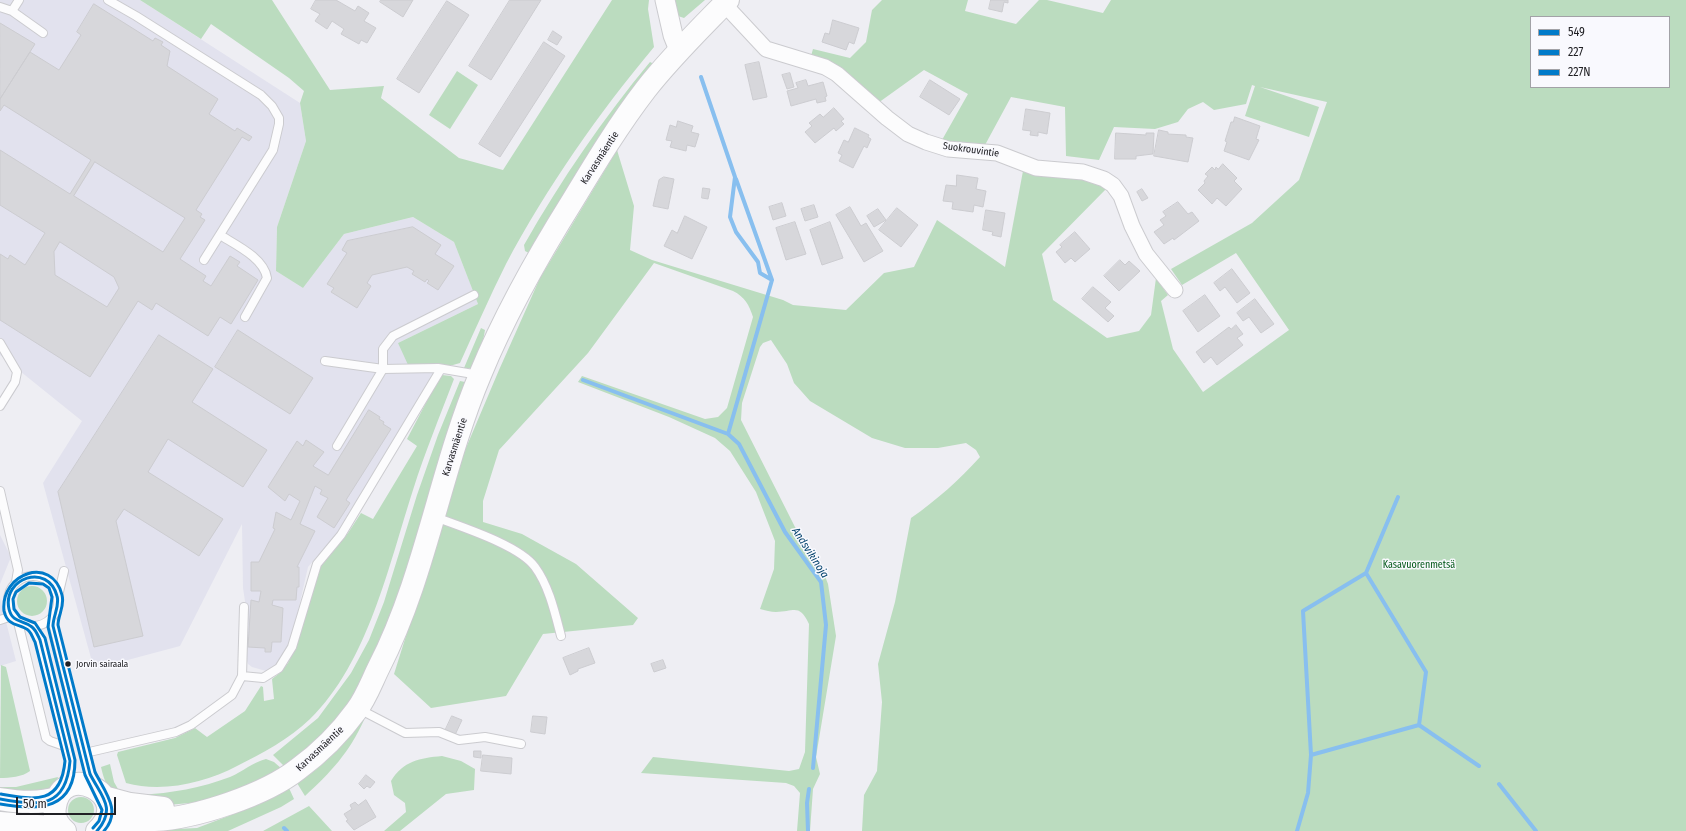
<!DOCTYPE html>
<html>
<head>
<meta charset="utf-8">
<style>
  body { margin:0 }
  #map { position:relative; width:1686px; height:831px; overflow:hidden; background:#eeeef3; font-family:"Fira Sans Condensed",sans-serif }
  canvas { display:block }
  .legend { position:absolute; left:1530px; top:16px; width:140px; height:72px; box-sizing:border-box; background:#f9f9fe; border:1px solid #a2a2a7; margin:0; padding:5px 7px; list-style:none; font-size:12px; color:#202024 }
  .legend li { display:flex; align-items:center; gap:8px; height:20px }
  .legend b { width:20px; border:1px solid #a2a2a7 }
  .scale { position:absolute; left:16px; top:797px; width:100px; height:18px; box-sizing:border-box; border:2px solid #202024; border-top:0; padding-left:5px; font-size:12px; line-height:14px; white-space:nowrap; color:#202024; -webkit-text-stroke:3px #f9f9fe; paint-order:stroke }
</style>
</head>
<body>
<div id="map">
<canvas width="1686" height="831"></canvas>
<ul class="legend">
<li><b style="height:5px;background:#007ac9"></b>549</li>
<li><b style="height:5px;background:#007ac9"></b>227</li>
<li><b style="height:5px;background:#007ac9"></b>227N</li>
</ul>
<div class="scale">50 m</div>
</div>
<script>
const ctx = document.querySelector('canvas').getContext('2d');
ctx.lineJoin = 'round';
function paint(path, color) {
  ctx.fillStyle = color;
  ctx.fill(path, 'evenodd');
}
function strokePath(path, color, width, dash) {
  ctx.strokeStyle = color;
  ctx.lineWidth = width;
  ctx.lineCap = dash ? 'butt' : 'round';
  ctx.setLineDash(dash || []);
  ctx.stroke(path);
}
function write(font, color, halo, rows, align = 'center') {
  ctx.font = font + ' "Fira Sans Condensed",sans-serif';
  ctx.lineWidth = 3;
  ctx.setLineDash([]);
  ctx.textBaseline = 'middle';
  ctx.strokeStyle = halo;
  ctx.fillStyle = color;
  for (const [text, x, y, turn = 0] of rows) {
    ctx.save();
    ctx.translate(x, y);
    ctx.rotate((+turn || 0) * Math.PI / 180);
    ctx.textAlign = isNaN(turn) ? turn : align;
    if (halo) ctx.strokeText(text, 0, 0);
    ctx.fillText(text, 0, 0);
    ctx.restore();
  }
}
const built = new Path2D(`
  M0,0H140L300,103L306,141L277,227L276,271L303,288L344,234L413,217L454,242L478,304L398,343L438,366L337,533L308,567L291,642L281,661L274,668L266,671L252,667L248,664L245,655L246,608L243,588L242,524L180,646L94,669L43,483L82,421L0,355Z
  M0,535L11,557L0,584Z
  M0,598L16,661L0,666Z`);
const green = new Path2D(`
  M140,0H272L330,90L384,86L381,98L459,158L503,170L612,0H649L648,9L654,47C598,114 547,187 506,264C490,296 475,330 460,363L453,365L409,367L398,343L478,304L454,242L413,217L344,234L303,288L276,271L277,227L306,141L300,103L304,91L289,78L211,24L201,39Z
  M673,0H705L684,18L678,16Z
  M882,0H968L965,11L1016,24L1039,0H1047L1103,13L1111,0H1686V831H862L864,795L877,771L882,702L878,664L895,602L911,518C937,500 959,480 980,457L976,450L966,443L938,448H905L872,438L810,401L794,383L787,364L771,340L763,343L760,347L742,403L741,420L795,527L820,563L828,584L836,636L816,757L820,774L813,789L810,831H797L800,793L794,786L786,783L641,773L653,757L789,771L799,769L805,752L809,624C799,603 794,612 776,612C771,612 765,610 760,609L774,569L775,541L756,492L730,451L715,438L669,417L578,382L582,376L705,419L718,417L727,408L753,317C749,305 745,297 733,291L654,263L588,353L499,450L483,501V522L522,534L576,564L638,618L633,625L543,634L506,696L431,708L394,674L463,455L499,370L540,278L617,150L634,206L630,250L652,260L783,300L793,305L846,310L884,273L914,267L937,220L1005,267L1023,171L1073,175L1108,187L1042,254L1053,300L1107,338L1139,331L1151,315L1156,278L1168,295L1161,301L1173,349L1203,392L1289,330L1236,253L1182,285L1171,269L1252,223L1299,180L1327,102L1260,87L1319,107L1309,137L1245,116L1255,86L1252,85L1246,104L1214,110L1203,102L1188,109L1178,122L1155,129L1114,127L1099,160L1066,156L1065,107L1011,97L985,145L942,140L968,94L924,70L878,103L811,56L813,49L850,58L866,42L872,10ZM1531,17H1669V87H1531Z
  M650,62L652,63V68L531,254L525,251L524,245C561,180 602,120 650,62Z
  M457,71L478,85L450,129L429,115Z
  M481,328L485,330L480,358L472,368H464Z
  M442,375L451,376L454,379C440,416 425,452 413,490C389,564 368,663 310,719C289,739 263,753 237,766C205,783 162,793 126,783L117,755L118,752L175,738L195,728L207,737L245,711L261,686L263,687L264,701L274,699L272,679L281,672L288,663L297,644L321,566L348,533L361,513L373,519L417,446L407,439L439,378Z
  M460,381L465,382L466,386L399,599L359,691L334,727L285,767L273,755L318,718L351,673L369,640L384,602L417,495L438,435Z
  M17 601a15 15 0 1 1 30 0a15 15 0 1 1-30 0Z
  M1,665L6,667L30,771C22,777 10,778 0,778Z
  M363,718L364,720C349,753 331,772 305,796L297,783C324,767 344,743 363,718Z
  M442,756L461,761L475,769L474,790L446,794L400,831H384L406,812L405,803L394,795L391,781C403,761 420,758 442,756Z
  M266,759L274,762L282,769L259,782L200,802L168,805L140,795C172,793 201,788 230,777C242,772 253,762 266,759Z
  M110,764L114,782L122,796C107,787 105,784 101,767Z
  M58,777L56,783L48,791L0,792V787H16Z
  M289,788L294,799L281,807L228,831H135L197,828L260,804Z
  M68 810a13 13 0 1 1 26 0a13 13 0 1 1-26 0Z
  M309,806L332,831H263Z`);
const stream = new Path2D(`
  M701,77L735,177L730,217L736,232L758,262L760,273L772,280L728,434
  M736,179L772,280
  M583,380L728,434L739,444L785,532L821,582L826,625L813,768
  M1366,573L1398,497
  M1311,755L1303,611L1366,573L1426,672L1419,725
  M1499,784L1536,831
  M284,828L287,831
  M808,831L807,803L809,789
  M1297,831L1308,793L1311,755L1419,725L1479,766`);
const building = new Path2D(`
  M316,0H336L355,11L358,6L369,13L364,21L376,28L367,43L361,40L359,44L341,34L344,29L332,21L327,29L315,21L320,14L311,9Z
  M381,0H413L403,17L380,2Z
  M510,0H541L491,80L469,66Z
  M991,0H1008V3L1004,2L1002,12L989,9Z
  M447,1L469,15L419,93L397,79Z
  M94,4L153,41L155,38L163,42L161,45L170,51L167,66L218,99L209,114L235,131L237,128L252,137L249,141L242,137L196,210L202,214L200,217L205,220L180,259L206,276L203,281L211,286L230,256L240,262L237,266L258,280L231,324L220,317L208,336L156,303L152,310L138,301L90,377L0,320V254L8,259L10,255L25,265L45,233L0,205V150L70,194L91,160L4,105L0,111V99L30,52L59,70L81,35L77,32ZM95,162L185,218L163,252L74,196ZM60,242L114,277L119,288L107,307L55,275L54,252Z
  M833,20L859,28L854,44L849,42L846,50L822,42L825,33L829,34Z
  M0,23L35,44L0,99Z
  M553,31L562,37L557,45L548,40Z
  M544,42L565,56L500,157L479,144Z
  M759,62L767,97L753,100L745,65Z
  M790,73L794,87L787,89L782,75Z
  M806,80L808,86L823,82L827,96L825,97L826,101L817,103L816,99L791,106L787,91L798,88L796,83Z
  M930,80L960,99L949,115L920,97Z
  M834,108L844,119L841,121L844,124L836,131L834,128L815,143L805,132L812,126L809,123L820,114L823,117Z
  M1026,109L1050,113L1047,134L1038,132V136L1030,135L1031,131L1023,130Z
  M1235,117L1260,126L1256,139L1259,140L1249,160L1224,151L1227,142L1225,141L1231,122H1233Z
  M678,121L693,126L691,132L699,134L695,147L687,145L686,151L670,147L672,141L666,140L670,125L676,127Z
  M855,128L869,135L868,137L871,139L867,148L864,146L853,168L839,161L842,155L838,153L844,140L848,142Z
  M1159,130L1168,132V134L1186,135V137L1193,138L1188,162L1154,156Z
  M1116,133L1146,135V133H1154L1153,154L1136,156V159H1115Z
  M1223,164L1237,178L1234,181L1242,189L1226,206L1217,198L1212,204L1198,190L1205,183L1204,181L1208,176L1205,174L1212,167L1215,170L1216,167L1218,169Z
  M957,175L978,178L976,189L986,191L983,207L974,205L973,212L952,209L953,202L943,201L946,185L956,186Z
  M664,177L674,179L668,209L653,206L659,180Z
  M703,188L710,189L708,199L702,198Z
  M1142,189L1148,198L1142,201L1137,192Z
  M1178,202L1188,214L1192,212L1199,221L1174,240L1173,238L1164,244L1154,232L1164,225L1160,220L1166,216L1163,212Z
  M782,203L786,216L773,220L769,207Z
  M814,205L818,217L805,221L801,209Z
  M850,207L861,226L866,223L883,251L864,262L836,215Z
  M897,208L918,225L901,247L879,230Z
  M878,209L886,220L874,227L867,216Z
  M986,210L1005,213L1001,237L992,235L993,232L983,230Z
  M685,216L707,227L692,259L664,246L672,230L677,233Z
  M795,222L806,254L786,260L776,228Z
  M830,222L843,258L822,265L810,230Z
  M413,227L441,245L435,254L454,266L438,290L427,283L429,281L427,279L425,282L412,274L414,271L407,267L372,275L367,283L371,286L357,308L331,292L334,288L327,284L347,253L342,250L347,241Z
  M1075,232L1090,249L1075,262L1071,258L1065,263L1056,252L1062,247L1060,245Z
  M1120,260L1125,265L1129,261L1140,271L1119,291L1104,276Z
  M1232,269L1250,293L1237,303L1225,287L1220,291L1214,283Z
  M1093,287L1111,302L1105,308L1114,316L1108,322L1082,299Z
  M1205,295L1220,316L1198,332L1183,311Z
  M1255,299L1274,324L1261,333L1249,317L1243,321L1237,313Z
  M1236,325L1243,334L1237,338L1243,345L1217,365L1211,357L1204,363L1196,352L1229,327L1231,329Z
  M238,330L313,378L290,414L215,367Z
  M159,335L213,369L192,402L267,450L243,487L168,439L148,472L223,519L199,556L124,509L116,521L143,636L94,647L58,492Z
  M369,410L380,417L379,419L384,422L383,424L391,429L346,500L350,503L334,528L317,517L328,498L320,494L322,490L315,486L300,524L315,531L297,567H299V587H297L296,600H273L272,605L283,608L281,642H272L271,652H265V648L248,647L251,600L259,602L261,591H251V562H259L275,529L273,528L276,512L291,520L300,501L289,494L285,501L268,487L297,441L303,446L306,440L324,452L313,466L328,475Z
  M589,648L595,663L578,669V671L570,675L563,658Z
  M663,660L666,668L654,672L651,664Z
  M452,716L462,720L455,735L445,731Z
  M533,716L547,717L545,734L531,732Z
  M474,751H481V758L474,757Z
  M483,755L512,758L511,774L481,771Z
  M366,775L375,782L370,788L367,786L364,789L359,784Z
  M366,800L376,817L354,830L346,821L348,820L344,814L352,809L350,805L355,802L358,805Z`);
const service = new Path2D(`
  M19,0L12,11L43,33
  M108,0L136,16L261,95L272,106L279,118V124L273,150L204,260
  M0,7L12,11
  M220,235C236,245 264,258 267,278L245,317
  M0,343L17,372L15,382L0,406
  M325,361L383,369L438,368L479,375
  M337,446L383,369V349L393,336L474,295
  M0,491L18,570L16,582
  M435,517C461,527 519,545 535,567C549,586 555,613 561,636
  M8 601a25 25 0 1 1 50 0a25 25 0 1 1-50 0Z
  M58,596L64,571
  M52,618L90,774L95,785
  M0,620L12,616
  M18,622L46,738L50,741L67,747
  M32,627L40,640L70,761L67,783
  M242,676L263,678L279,668L292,647L317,564L341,535L441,369
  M359,709L405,733L439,732L459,740L485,737L521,744
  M85,753L176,732L191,725L232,695L242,676L244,607`);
const minor = new Path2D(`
  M724,4L766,49L825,67L837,74L887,118L908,134L926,142L948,149L997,153L1036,168L1083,172L1104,179L1113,185L1121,196L1132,226L1146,254L1175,290`);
const tertiary = new Path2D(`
  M665,0L673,35L679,50`);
const secondary = new Path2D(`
  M104,797L130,804L163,808
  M0,799C19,802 39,804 57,798
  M105,822C121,818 137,821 154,820C196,818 265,795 298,769C320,753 340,733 356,711C366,698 372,681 379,667C426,575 440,470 480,375C505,314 538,256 573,200C596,162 619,124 646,89C671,57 700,29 728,0
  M0,823L61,828
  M65,831C58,825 53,816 55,807C61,759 136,795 97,831`);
const bus1 = new Path2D(`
  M0,799C39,806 66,809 70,761L40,640C38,636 36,630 32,627C24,620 12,623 9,609C2,578 48,562 57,596C60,606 53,616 53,626L90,774C101,796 117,808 97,831`);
const bus2 = new Path2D(`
  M0,804C40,811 75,810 75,760L45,638L35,623L20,617L14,609L13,599L16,592L29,583L43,584L49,588L52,597L48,627L85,775L102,810L99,821L93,828`);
const bus3 = new Path2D(`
  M1,794C35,800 61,805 65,761L35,642C33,639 32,634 29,631C21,623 8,628 4,611C0,573 52,555 62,595C65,606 58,615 58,625L95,772C105,792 122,811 104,831`);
const markers = [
  [68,664,3.5,"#202024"]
];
const busNames = [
  ["Jorvin sairaala",76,664]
];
const streetNames = [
  ["Suokrouvintie",971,150,8],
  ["Karvasmäentie",600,158,-57],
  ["Karvasmäentie",455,447,-72],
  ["Karvasmäentie",320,749,-43]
];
const parkNames = [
  ["Kasavuorenmetsä",1419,565]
];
const waterNames = [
  ["Andsvikinoja",810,553,57]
];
paint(built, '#e2e2ee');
paint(green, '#bbdcbf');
strokePath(stream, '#88bfef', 4);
paint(building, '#d7d7db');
strokePath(building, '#ccccd0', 1);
strokePath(service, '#cbcbcf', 10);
strokePath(minor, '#cbcbcf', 17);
strokePath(tertiary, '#cbcbcf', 21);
strokePath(secondary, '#cbcbcf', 24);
strokePath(service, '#fcfcfd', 8);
strokePath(minor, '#fcfcfd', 15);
strokePath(tertiary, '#fcfcfd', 19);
strokePath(secondary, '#fcfcfd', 22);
strokePath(bus1, '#007ac9', 3);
strokePath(bus2, '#007ac9', 3);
strokePath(bus3, '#007ac9', 3);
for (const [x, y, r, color] of markers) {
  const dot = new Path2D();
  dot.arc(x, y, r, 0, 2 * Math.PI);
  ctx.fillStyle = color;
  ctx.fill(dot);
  strokePath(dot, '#f9f9fe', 1.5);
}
write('9px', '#202024', '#f9f9fe', busNames, 'left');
write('10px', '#202024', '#f9f9fe', streetNames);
write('10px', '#005817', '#f9f9fe', parkNames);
write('italic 11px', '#07456f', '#f9f9fe', waterNames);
</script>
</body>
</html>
